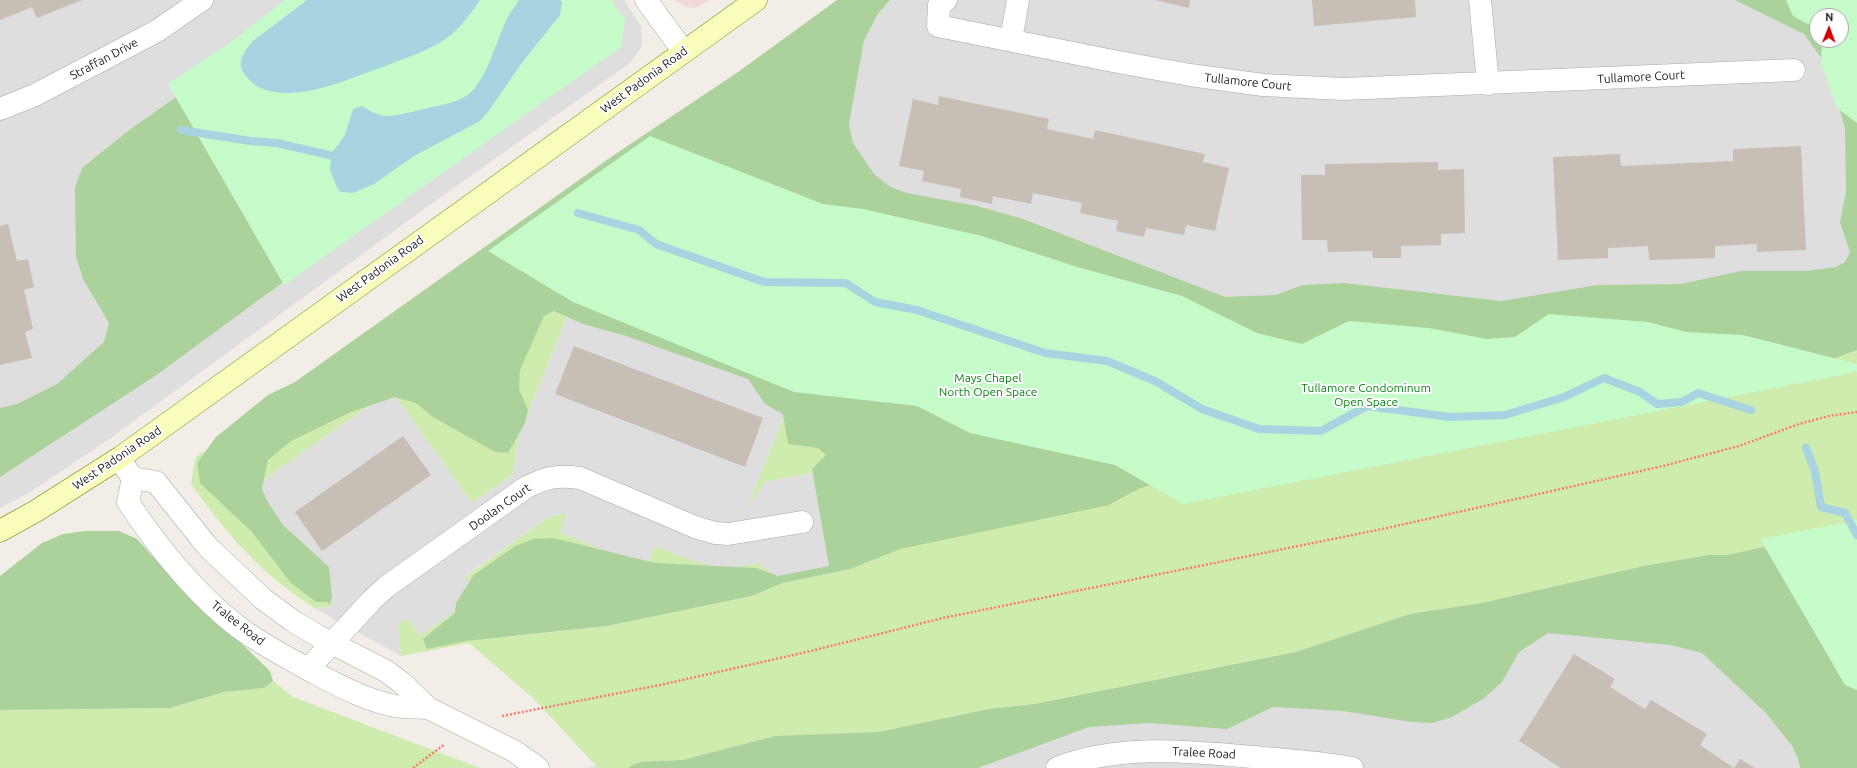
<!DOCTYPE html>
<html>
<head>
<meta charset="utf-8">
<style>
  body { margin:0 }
  #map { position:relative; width:1857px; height:768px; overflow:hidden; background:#f2eee7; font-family:Ubuntu,sans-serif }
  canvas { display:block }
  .north { position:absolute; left:1809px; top:8px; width:40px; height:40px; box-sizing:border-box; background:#fff; border:1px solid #a6a6a6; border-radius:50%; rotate:1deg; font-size:11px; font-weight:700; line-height:16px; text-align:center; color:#212121 }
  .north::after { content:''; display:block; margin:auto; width:14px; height:18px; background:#d20002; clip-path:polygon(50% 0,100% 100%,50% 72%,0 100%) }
</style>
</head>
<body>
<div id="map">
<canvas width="1857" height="768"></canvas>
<div class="north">N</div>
</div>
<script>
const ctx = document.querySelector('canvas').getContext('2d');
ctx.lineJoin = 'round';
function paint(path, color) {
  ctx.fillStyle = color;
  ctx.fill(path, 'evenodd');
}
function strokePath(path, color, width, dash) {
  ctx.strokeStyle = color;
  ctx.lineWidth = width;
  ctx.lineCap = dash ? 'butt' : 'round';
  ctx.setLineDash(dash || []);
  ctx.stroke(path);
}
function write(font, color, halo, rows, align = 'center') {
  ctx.font = font + ' Ubuntu,sans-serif';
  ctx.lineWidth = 4;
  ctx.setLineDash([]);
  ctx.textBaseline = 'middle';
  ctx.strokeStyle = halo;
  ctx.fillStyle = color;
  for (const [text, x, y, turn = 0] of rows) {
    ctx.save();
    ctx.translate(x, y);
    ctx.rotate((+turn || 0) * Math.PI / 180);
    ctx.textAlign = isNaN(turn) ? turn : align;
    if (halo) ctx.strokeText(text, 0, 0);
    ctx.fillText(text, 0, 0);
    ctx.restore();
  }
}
const residential = new Path2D(`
  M0,0H624L641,26L642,37L641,48L630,63L427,207L108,440L27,494L0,508Z
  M838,0H1786L1817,40L1857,123V364L1302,344L823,204Z
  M573,302L794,392L748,506L765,482L817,472L837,571L784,581L731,567L712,566L692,562L655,546L646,568L559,532L560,514L547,518L465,576L478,595L420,636L407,618L398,624L401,656L314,608L333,606L251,489L391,390L472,503L513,474L519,434Z
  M1760,539L1857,768H585Z`);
const commercial = new Path2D(`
  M674,0H710L696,8L686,7Z`);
const grass = new Path2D(`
  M488,251L573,302L519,434L513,474L472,503L391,390L251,489L333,606L314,608C300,598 285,588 272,577C241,550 215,518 191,484L195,458Z
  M1857,350V526L1728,555H1709L1644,566L1482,603L1410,614L1296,652L1035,704L989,709L879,732L775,736L683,760L641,762L632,765L629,768H598L535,700L469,643L401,656L398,624L407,618L420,636L478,595L465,577L547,518L560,514L567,513L559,532L646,568L655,546C680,556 703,567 730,567C739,567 749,565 758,563L784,581L499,638L607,626L752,596L783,583L850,569L817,472L765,482L747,508L794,392L1789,375Z
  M273,681L293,697L480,768H0V710L170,708L224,692L264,688Z`);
const forest = new Path2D(`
  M837,0H890L879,12L864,40L849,124L853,143L874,174L890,187L907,193L977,206L1023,219L1225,297L1276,295L1303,285L1344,283L1501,301L1597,285L1681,284L1741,271H1806L1836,267L1845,262L1850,252L1840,222L1846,192L1845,129L1829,69L1804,34L1735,0H1857V350L1789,375L1200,469L1138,489L1109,505L900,549L850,569L783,583L752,596L607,626L466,641L427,649L423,639L455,613L456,603L474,575L515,546L533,539L553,538L655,563L756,568L778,576L829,566L812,469L826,455L818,448L788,444L783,414L765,404L748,379L626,336L583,324L554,311L544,316L520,370L519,389L528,410L525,423L508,453L495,452L433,417L416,403L395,397L351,412L291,441L268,460L262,488L266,499L283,525L329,567L332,596L330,605L328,602H316L291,583L252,532L200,483L197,463L216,437L268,395L295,382L614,155L738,72ZM1817,16H1841V40H1817Z
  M207,75L297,272L155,376L0,477V408L17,404L57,384L104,342L109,323L83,279L76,257L75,188L82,168L128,131Z
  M1857,526V768H1800L1798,759L1793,747L1766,713L1702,653L1670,645L1548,633L1519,652L1502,682L1483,699L1452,717L1432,723L1411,722L1343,711L1273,707L1227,729L1149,723L1089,727L978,768H629L632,765L641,762L683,760L775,736L879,732L989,709L1035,704L1296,652L1410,614L1482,603L1644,566L1709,555H1728Z
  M85,531H119L137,539L167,572L270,671L273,681L264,688L224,692L170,708L0,710V576L42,543L63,534Z`);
const park = new Path2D(`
  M285,0H611L625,20L621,47L284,285L168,84L228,44Z
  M1786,0H1857V123L1837,108L1821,62L1822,40H1841V16H1817V29L1793,16Z
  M650,136L823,204L863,209L982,236L1074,266L1182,296L1257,333L1302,344L1349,321L1429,328L1487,339L1515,337L1549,314L1648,322L1686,332L1743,335L1857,364V372L1183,504L1115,465L970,433L917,406L794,392L573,302L488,251Z
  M1857,520V690L1845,685L1760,539Z`);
const water = new Path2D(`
  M307,0H480C468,17 457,33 439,43C422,53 403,59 385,66C354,77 308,98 274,92C261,90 251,84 244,73C236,62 245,50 253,41Z
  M519,0H560L562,2L560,15L524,60L488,112L480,121L414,156L374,184L353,193L341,192L337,187L330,170L331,154L345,135L353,109L362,106C385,121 391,116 416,111C431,107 454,104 466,96C487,83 497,36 509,15C512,10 516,5 519,0Z`);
const stream = new Path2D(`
  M181,130L250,141L277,143L342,158
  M578,213L639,230L656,244L764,282L846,283L875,302L917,310L1045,353L1107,361L1155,381L1202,409L1259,429L1321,431L1367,406L1450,417L1505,415L1564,397L1604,378L1640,392L1657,404L1682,402L1698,393L1751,410
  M1806,448L1815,471L1821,507L1845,513L1857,535`);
const building = new Path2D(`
  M0,0H82L37,18L32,7L0,20Z
  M1155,0H1190L1189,8Z
  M1312,0H1415L1416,17L1314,26Z
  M939,96L1049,119L1047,129L1093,139L1095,130L1205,154L1203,162L1229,168L1215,231L1186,225L1184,235L1146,228L1144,237L1116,231L1118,221L1080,213L1082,203L1033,193L1031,204L993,196L992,204L960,197L961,189L922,181L924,171L899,166L913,99L938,105Z
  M1801,146L1806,250L1757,252V244L1715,246V258L1649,260L1648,246L1608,248V258L1558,260L1553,157L1620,154L1621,166L1733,161V149Z
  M1438,162V170L1464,169L1465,233L1441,234V245L1401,246V258H1373L1372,251L1328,252L1327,240H1302L1301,175H1325V164Z
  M8,224L17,261L28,259L34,287L24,290L33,329L25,332L32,358L0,365V226Z
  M574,346L763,418L745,467L555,394Z
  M403,436L431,475L322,551L295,512Z
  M1574,654L1615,679L1610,687L1645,709L1651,700L1707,734L1700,745L1734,768L1740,759L1755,768H1561L1519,741Z`);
const path = new Path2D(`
  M502,716L660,685L811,651L943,618L1387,528L1663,466L1739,446L1799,424L1829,416L1857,412
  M413,768L445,744`);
const minor = new Path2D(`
  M646,0L684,52
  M946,0L939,5L938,26L1113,61L1190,75L1263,85L1343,89L1794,70
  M1480,0L1488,84
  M1011,40L1018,0
  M0,109L35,95L157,31L202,0
  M124,466L133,478L128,502C158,548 203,603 248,634C269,648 290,659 311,671C338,685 365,700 395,706C406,708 417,707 428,708
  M133,478L156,482L207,546L263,599L293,621L318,636L386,671L402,683L428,708L514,751L538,768
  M308,669L371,601L386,587L525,488C546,477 557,475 580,478L695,527L715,533L728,534L802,522
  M1057,768C1118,744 1188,751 1253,757C1286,760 1319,762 1352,768`);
const secondary = new Path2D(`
  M0,531L36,511L121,457L756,0`);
const streetNames = [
  ["Straffan Drive",104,59,-28],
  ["Tullamore Court",1641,77,-3],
  ["West Padonia Road",644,80,-36],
  ["Tullamore Court",1248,82,6],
  ["West Padonia Road",380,269,-36],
  ["West Padonia Road",117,458,-34],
  ["Doolan Court",500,507,-35],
  ["Tralee Road",238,623,38],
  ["Tralee Road",1204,753,3]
];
const parkNames = [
  ["Mays Chapel",988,378],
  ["North Open Space",988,392],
  ["Tullamore Condominum",1366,388],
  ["Open Space",1366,402]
];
paint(residential, '#dfdede');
paint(commercial, '#f2d8d7');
paint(grass, '#cdecad');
paint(forest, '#acd29b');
paint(park, '#c5fbc8');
paint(water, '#a7d4e0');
strokePath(stream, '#a7d4e0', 8);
paint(building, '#c7beb6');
strokePath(minor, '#a8a8a8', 23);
strokePath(secondary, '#727f01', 23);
strokePath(path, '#fe7a6c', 2.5, [2, 2]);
strokePath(minor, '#fff', 22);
strokePath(secondary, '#f9fcbb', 22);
write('12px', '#212121', '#fff', streetNames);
write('12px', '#088612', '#fff', parkNames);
</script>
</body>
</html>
